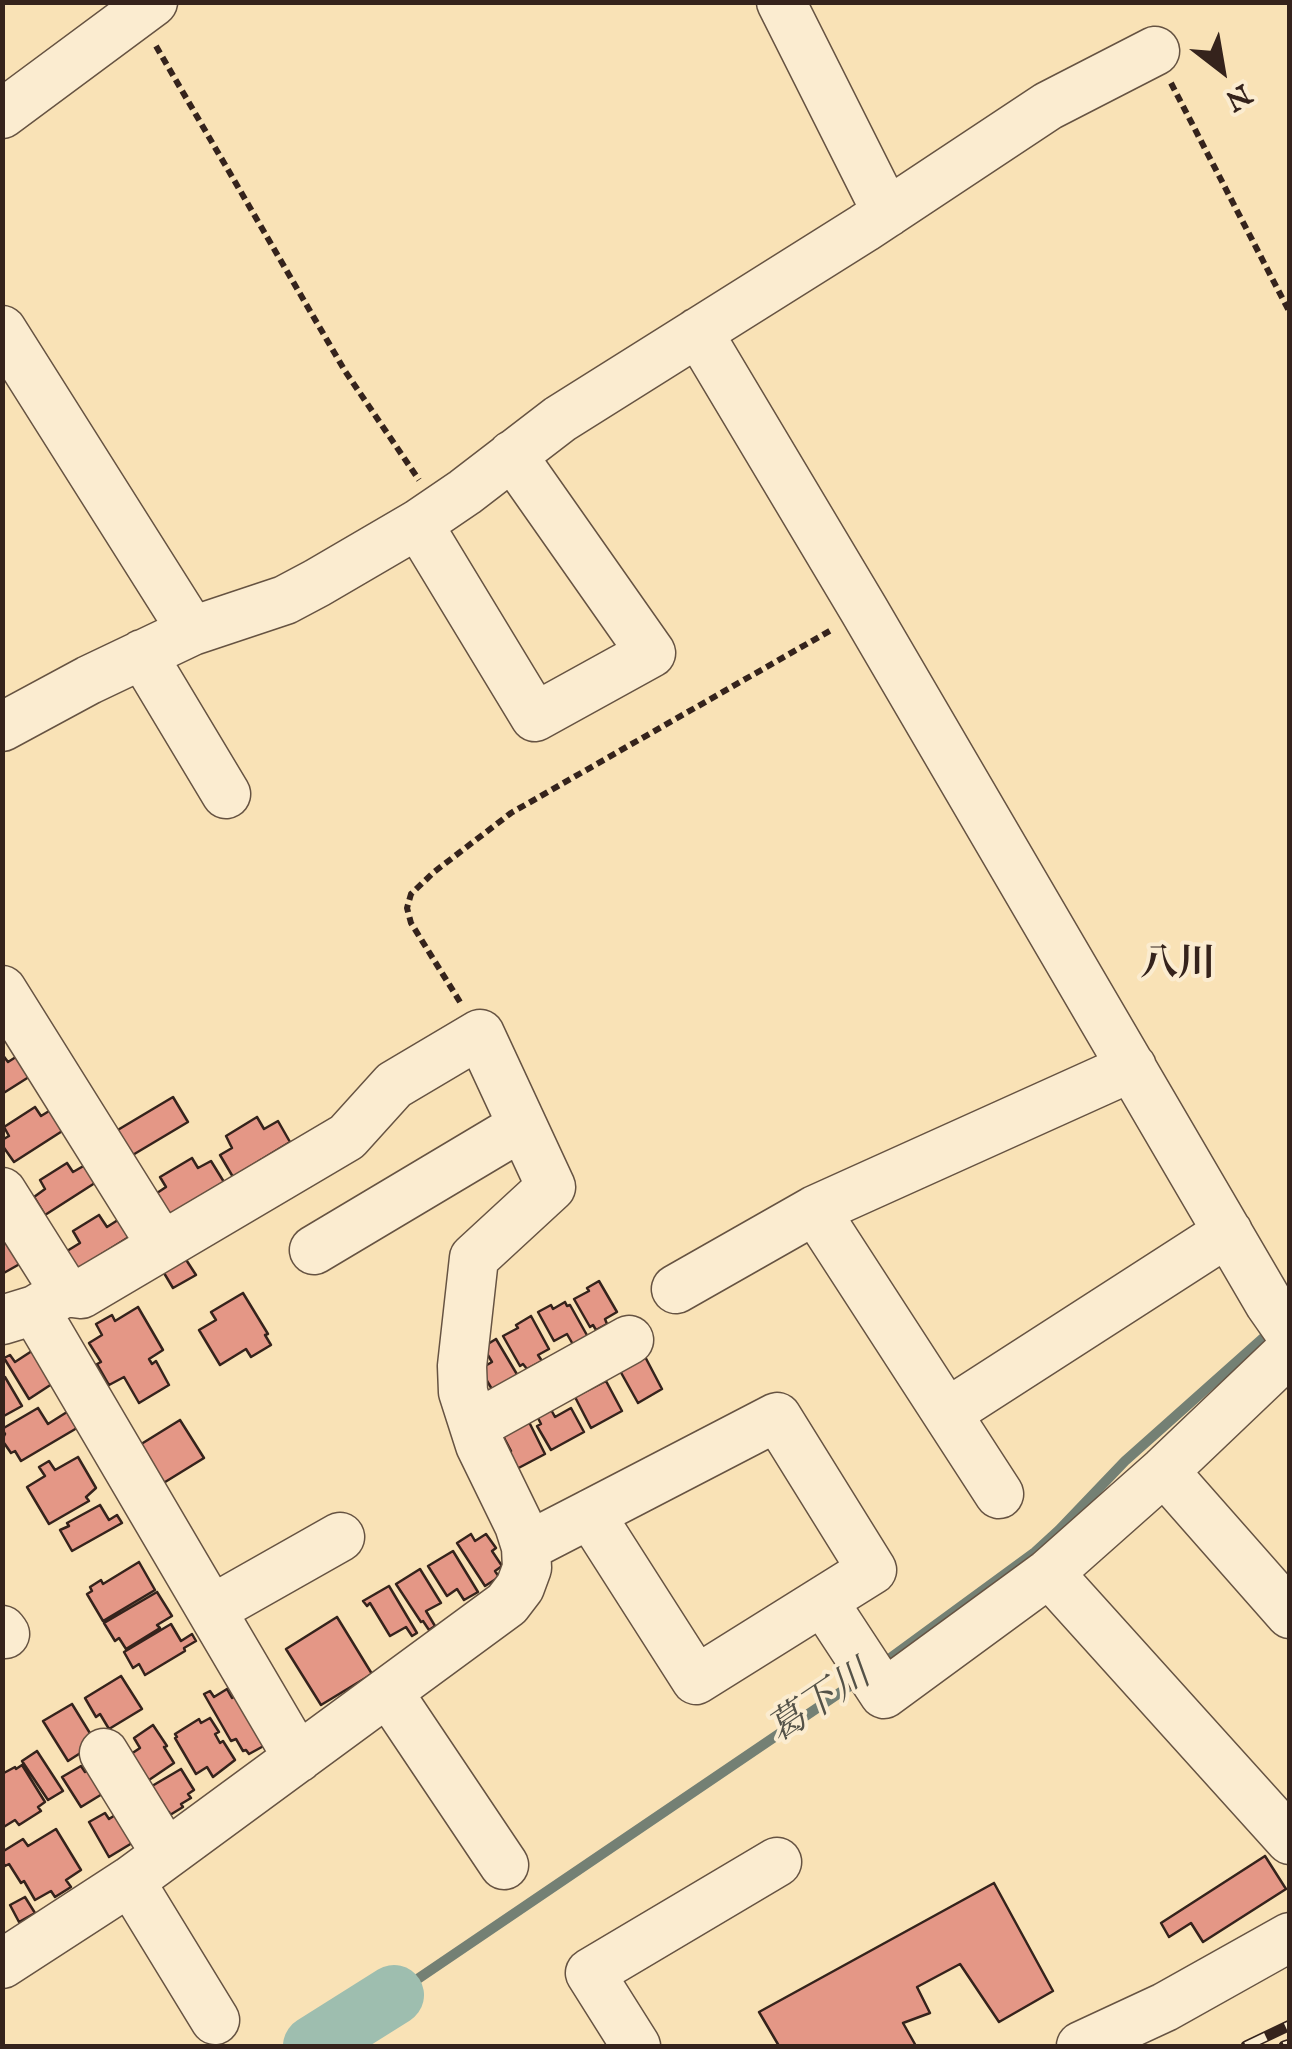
<!DOCTYPE html>
<meta charset="utf-8">
<style>
body{margin:0}
#map{position:relative;width:1292px;height:2049px;overflow:hidden;background:#f9e2b6;font-family:"IM FELL English",serif}
canvas{display:block}
.frame{position:absolute;inset:0;border:5px solid #35231c;pointer-events:none}
.north{position:absolute;left:1172px;top:20px;width:100px;height:100px;-webkit-text-stroke:8px #fbecd0;paint-order:stroke;rotate:149deg;font-size:28px;font-weight:700;line-height:40px;text-align:center;color:#35231c}
.north::after{content:'';display:block;margin:auto;width:35px;height:45px;background:#35231c;clip-path:polygon(50% 0,100% 100%,50% 72%,0 100%)}
</style>
<div id="map">
<canvas width="1292" height="2049"></canvas>
<div class="frame"></div>
<div class="north">N</div>
</div>
<script>
const c = document.querySelector('canvas').getContext('2d');
c.lineJoin = 'round';
function toPath(rows) {
  const path = new Path2D();
  for (const r of rows) {
    path.moveTo(r[0], r[1]);
    for (let i = 2; i < r.length; i += 2) path.lineTo(r[i], r[i + 1]);
  }
  return path;
}
function trace(path, color, width, dash) {
  c.strokeStyle = color;
  c.lineWidth = width;
  c.lineCap = dash ? 'butt' : 'round';
  c.setLineDash(dash || []);
  c.stroke(path);
}
function fillPath(path, color) {
  c.fillStyle = color;
  c.fill(path, 'evenodd');
}
function write(font, color, halo, rows, align = 'center') {
  c.font = font + ' "IM FELL English","Noto Serif JP",serif';
  c.lineWidth = 8;
  c.setLineDash([]);
  c.textBaseline = 'middle';
  c.strokeStyle = halo;
  c.fillStyle = color;
  for (const [text, x, y, turn = 0] of rows) {
    c.save();
    c.translate(x, y);
    c.rotate((+turn || 0) * Math.PI / 180);
    c.textAlign = isNaN(turn) ? turn : align;
    if (halo) c.strokeText(text, 0, 0);
    c.fillText(text, 0, 0);
    c.restore();
  }
}
trace(toPath([
 [882,1664,1035,1552,1059,1530,1125,1461,1271,1331],
 [394,1995,860,1679]
]), '#748074', 10);
trace(toPath([
 [313,2046,394,1995]
]), '#9ebeaf', 60);
const building = toPath([
 [2,1054,8,1062,19,1055,32,1075,2,1094,2,1054],
 [173,1097,188,1122,131,1156,116,1131,173,1097],
 [35,1107,41,1116,54,1108,67,1128,14,1162,2,1145,2,1140,9,1136,4,1127,35,1107],
 [257,1117,264,1129,278,1121,290,1142,233,1177,220,1155,232,1148,226,1136,257,1117],
 [192,1158,198,1168,211,1161,224,1182,167,1216,154,1195,166,1187,160,1177,192,1158],
 [67,1163,73,1172,87,1164,98,1181,45,1215,34,1197,45,1189,40,1180,67,1163],
 [99,1215,107,1227,121,1218,132,1235,78,1269,67,1251,80,1243,73,1231,99,1215],
 [2,1224,25,1261,2,1274,2,1224],
 [183,1255,196,1275,173,1288,161,1268,183,1255],
 [599,1281,617,1312,605,1319,607,1324,596,1330,593,1325,590,1327,574,1299,589,1291,587,1288,599,1281],
 [243,1293,268,1334,265,1335,271,1345,251,1357,246,1349,220,1365,199,1330,216,1320,211,1312,243,1293],
 [565,1302,567,1306,570,1305,588,1337,575,1348,567,1334,554,1341,538,1312,551,1305,553,1309,565,1302],
 [138,1307,163,1350,149,1359,152,1364,156,1361,169,1385,139,1403,124,1377,109,1385,97,1364,101,1362,89,1343,102,1335,96,1324,112,1315,115,1321,138,1307],
 [531,1316,549,1349,538,1355,542,1361,527,1369,523,1364,520,1366,503,1336,518,1328,516,1325,531,1316],
 [496,1339,518,1376,493,1391,480,1369,492,1362,483,1347,496,1339],
 [38,1347,58,1380,29,1399,4,1358,10,1355,15,1362,38,1347],
 [641,1349,662,1389,638,1403,619,1369,641,1349],
 [5,1377,22,1406,2,1417,2,1378,5,1377],
 [606,1381,622,1411,591,1428,575,1397,606,1381],
 [548,1404,555,1417,571,1408,584,1432,551,1450,537,1426,541,1424,535,1412,548,1404],
 [38,1408,48,1424,67,1412,77,1428,21,1461,15,1451,11,1453,2,1440,5,1434,2,1429,38,1408],
 [180,1420,204,1458,157,1487,138,1446,180,1420],
 [528,1420,545,1454,511,1472,503,1455,511,1451,502,1434,528,1420],
 [78,1457,96,1488,86,1497,89,1501,49,1524,27,1487,45,1476,39,1467,49,1461,55,1470,78,1457],
 [100,1505,109,1520,117,1515,122,1523,72,1551,60,1530,69,1526,67,1523,100,1505],
 [471,1534,475,1541,486,1534,496,1548,492,1551,502,1566,495,1571,499,1577,485,1586,457,1543,471,1534],
 [453,1551,478,1592,464,1600,457,1589,447,1596,428,1566,453,1551],
 [139,1562,155,1590,103,1621,87,1594,92,1591,90,1587,101,1580,103,1584,139,1562],
 [420,1569,441,1603,426,1611,435,1626,429,1630,423,1621,421,1622,396,1584,420,1569],
 [389,1586,417,1633,412,1636,406,1627,390,1636,370,1603,367,1606,363,1601,389,1586],
 [157,1592,172,1616,157,1625,160,1628,126,1649,119,1638,115,1641,104,1623,157,1592],
 [337,1617,372,1674,321,1705,286,1649,337,1617],
 [171,1624,181,1641,192,1634,196,1641,184,1648,185,1651,145,1675,139,1664,133,1668,124,1652,171,1624],
 [121,1676,142,1709,109,1729,100,1714,96,1717,85,1698,121,1676],
 [227,1689,232,1698,243,1692,271,1742,249,1754,246,1750,243,1751,236,1739,231,1741,204,1694,210,1691,214,1697,227,1689],
 [72,1704,96,1743,68,1761,43,1721,72,1704],
 [210,1718,219,1732,215,1734,220,1743,223,1741,235,1760,213,1777,207,1767,196,1774,175,1738,177,1737,175,1734,199,1719,201,1723,210,1718],
 [153,1725,167,1746,164,1747,174,1763,146,1782,128,1756,140,1748,134,1738,153,1725],
 [37,1751,63,1791,48,1800,22,1761,37,1751],
 [22,1765,45,1802,38,1807,41,1811,19,1825,15,1820,2,1828,2,1774,15,1767,16,1769,22,1765],
 [97,1765,112,1788,81,1807,62,1777,81,1766,85,1772,97,1765],
 [181,1769,194,1790,188,1794,191,1798,181,1804,183,1807,170,1815,169,1812,166,1814,152,1786,181,1769],
 [123,1810,142,1837,109,1857,89,1822,105,1813,109,1819,123,1810],
 [56,1829,81,1870,66,1880,71,1887,55,1897,51,1891,35,1900,24,1881,21,1883,9,1864,5,1866,2,1861,2,1852,23,1839,28,1846,56,1829],
 [1265,1856,1286,1889,1203,1942,1191,1923,1169,1937,1161,1923,1265,1856],
 [994,1883,1053,1991,999,2022,960,1964,917,1987,930,2013,903,2023,916,2046,779,2046,759,2012,994,1883],
 [25,1897,35,1913,19,1922,10,1905,25,1897]
]);
fillPath(building, '#e49786');
trace(building, '#35231c', 2.5);
const minor = toPath([
 [781,2,887,213],
 [2,114,153,2],
 [2,330,192,631],
 [698,332,864,610,1269,1303,1290,1333],
 [418,524,535,717,651,653,512,455],
 [142,654,226,794],
 [2,727,89,680,192,631,285,600,317,583,418,524,465,492,560,419,864,228,1048,106,1155,51],
 [2,990,162,1246],
 [2,1192,65,1292],
 [815,1210,999,1494],
 [314,1250,522,1126],
 [676,1289,815,1210,1132,1067],
 [35,1310,298,1758],
 [2,1320,35,1310,65,1292,81,1294,347,1137,394,1085,480,1034,551,1187,474,1258,462,1366,463,1392,480,1445,519,1525,526,1547,527,1568,520,1587,507,1604,130,1881,2,1964],
 [947,1413,1228,1232],
 [474,1426,629,1340],
 [1164,1471,1290,1614],
 [526,1547,590,1514,777,1417,872,1570,696,1680,590,1514],
 [1049,1573,1290,1840],
 [823,1601,884,1694,1049,1573,1164,1471,1290,1351],
 [211,1610,340,1537],
 [2,1630,5,1634],
 [388,1692,504,1865],
 [104,1753,166,1854],
 [130,1881,215,2020],
 [636,2046,590,1973,777,1862],
 [1081,2046,1165,2007,1290,1937]
]);
trace(minor, '#665342', 51);
trace(toPath([
 [156,46,345,371,419,480],
 [1171,83,1290,313],
 [460,1002,411,923,407,908,411,894,434,872,511,813,833,629]
]), '#35231c', 6, [8, 5]);
trace(minor, '#fbecd0', 48);
const rail = toPath([
 [1246,2046,1290,2025],
 [1284,2046,1290,2044]
]);
trace(rail, '#35231c', 11);
trace(rail, '#fbecd0', 8, [22]);
write('bold 38px', '#35231c', '#fbecd0', [
 ["八川",1178,967]
]);
write('italic 38px', '#545248', '#fbecd0', [
 ["葛下川",821,1705,-34]
]);
</script>
